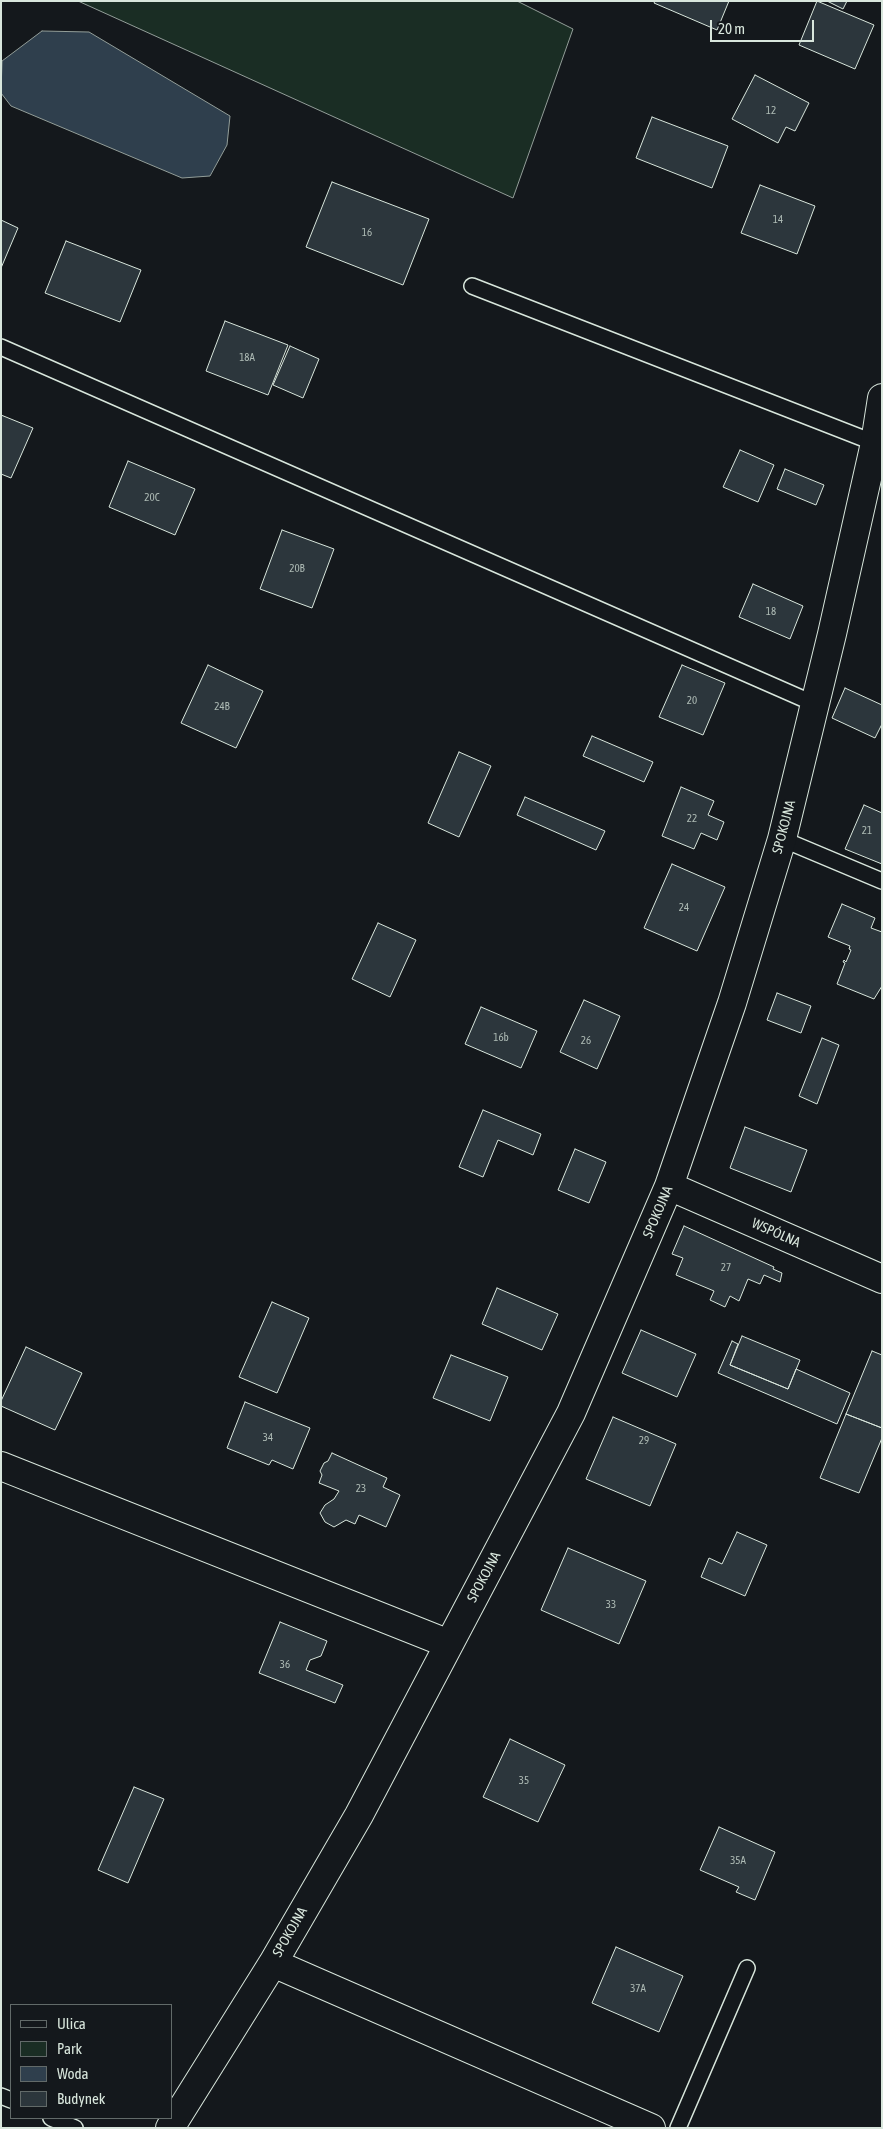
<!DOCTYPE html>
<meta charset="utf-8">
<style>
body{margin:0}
#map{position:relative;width:883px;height:2129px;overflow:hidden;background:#14181c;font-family:"Asap Condensed",sans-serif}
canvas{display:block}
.frame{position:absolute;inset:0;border:2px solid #d8e6dc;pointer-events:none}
.legend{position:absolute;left:10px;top:2004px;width:162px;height:115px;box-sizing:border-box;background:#14181c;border:1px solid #626a69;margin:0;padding:6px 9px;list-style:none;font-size:15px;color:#d8e6dc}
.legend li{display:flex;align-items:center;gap:10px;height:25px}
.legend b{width:25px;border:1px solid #626a69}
.scale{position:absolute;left:710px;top:20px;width:104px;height:22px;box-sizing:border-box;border:2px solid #d8e6dc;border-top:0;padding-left:6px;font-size:15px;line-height:18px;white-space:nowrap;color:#d8e6dc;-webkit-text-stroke:4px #14181c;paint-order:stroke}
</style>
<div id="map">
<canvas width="883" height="2129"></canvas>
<div class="frame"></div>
<ul class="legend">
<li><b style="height:6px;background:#14181c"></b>Ulica</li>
<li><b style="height:14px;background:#1a2d24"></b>Park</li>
<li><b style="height:14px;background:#2f3f4d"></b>Woda</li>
<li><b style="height:14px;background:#2c363c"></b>Budynek</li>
</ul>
<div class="scale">20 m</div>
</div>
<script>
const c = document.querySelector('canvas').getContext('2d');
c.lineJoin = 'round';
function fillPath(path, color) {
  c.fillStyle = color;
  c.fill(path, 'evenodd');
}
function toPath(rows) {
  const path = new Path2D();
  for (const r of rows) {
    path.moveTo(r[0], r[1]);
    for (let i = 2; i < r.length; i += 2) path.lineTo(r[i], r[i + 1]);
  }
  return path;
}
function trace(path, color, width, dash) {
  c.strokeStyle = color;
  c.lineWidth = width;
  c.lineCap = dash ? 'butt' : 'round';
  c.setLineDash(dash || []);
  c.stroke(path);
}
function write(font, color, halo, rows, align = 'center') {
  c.font = font + ' "Asap Condensed",sans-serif';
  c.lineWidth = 4;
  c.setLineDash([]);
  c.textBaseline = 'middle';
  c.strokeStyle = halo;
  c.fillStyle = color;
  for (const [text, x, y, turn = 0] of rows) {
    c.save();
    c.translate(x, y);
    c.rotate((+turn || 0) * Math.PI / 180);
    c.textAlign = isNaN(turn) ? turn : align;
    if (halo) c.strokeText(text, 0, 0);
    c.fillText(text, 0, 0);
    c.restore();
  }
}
const green = toPath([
 [78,1,517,1,573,29,513,198,78,1]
]);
fillPath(green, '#1a2d24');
trace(green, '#939e99', 1);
const water = toPath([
 [42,31,89,32,230,116,227,145,210,176,182,178,11,106,1,93,2,61,42,31]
]);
fillPath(water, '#2f3f4d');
trace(water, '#939e99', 1);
const building = toPath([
 [655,1,729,1,717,30,654,3,655,1],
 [817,1,874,25,855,69,799,45,817,1],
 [827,1,847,1,843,9,827,1],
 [755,75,809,103,795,131,786,127,778,143,732,119,755,75],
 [652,117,728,146,712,188,636,158,652,117],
 [332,182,429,219,403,285,306,247,332,182],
 [760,185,815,206,797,254,741,233,760,185],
 [1,220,18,228,1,268,1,220],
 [66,241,141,270,120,322,45,293,66,241],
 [225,321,288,345,268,395,206,371,225,321],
 [290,346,319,359,303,398,273,385,290,346],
 [1,415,33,428,11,478,1,474,1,415],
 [740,450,774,465,758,502,723,487,740,450],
 [128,461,195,489,175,535,109,507,128,461],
 [785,469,824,485,816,505,777,489,785,469],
 [282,530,334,549,312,608,260,589,282,530],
 [753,584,803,606,790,639,739,617,753,584],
 [208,665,263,691,236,748,181,723,208,665],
 [682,665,725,683,703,735,659,717,682,665],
 [845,688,882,705,882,724,875,738,832,718,845,688],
 [592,736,653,762,644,782,583,756,592,736],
 [459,752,491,766,459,837,428,823,459,752],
 [681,787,714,801,708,815,724,822,717,840,701,833,694,849,662,836,681,787],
 [525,797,605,831,596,850,517,815,525,797],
 [864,805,882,813,882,864,845,849,864,805],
 [672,864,725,887,697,951,644,928,672,864],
 [842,904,875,918,871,928,882,932,882,986,874,999,837,984,845,963,843,962,844,960,846,962,851,950,849,949,850,946,828,937,842,904],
 [378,923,416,940,390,997,352,979,378,923],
 [777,993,811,1006,801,1033,767,1020,777,993],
 [584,1000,620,1016,597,1069,560,1052,584,1000],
 [481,1007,537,1031,521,1068,465,1044,481,1007],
 [822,1038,839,1045,817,1104,799,1096,822,1038],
 [483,1110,541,1134,533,1155,498,1140,483,1177,459,1167,483,1110],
 [745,1127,807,1150,791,1192,730,1168,745,1127],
 [575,1149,606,1162,589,1203,558,1190,575,1149],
 [684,1226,774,1267,773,1269,782,1273,780,1282,764,1275,760,1284,748,1279,739,1301,730,1296,725,1307,710,1300,714,1291,676,1275,683,1258,672,1254,684,1226],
 [497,1288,558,1314,542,1350,482,1324,497,1288],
 [272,1302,309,1318,277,1393,239,1377,272,1302],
 [641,1330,696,1354,677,1397,622,1373,641,1330],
 [742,1336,800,1360,788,1389,730,1365,742,1336],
 [732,1341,738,1344,730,1365,788,1389,796,1369,850,1393,837,1424,718,1373,732,1341],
 [26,1347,82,1373,55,1430,1,1406,1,1401,26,1347],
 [872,1351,882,1355,882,1428,846,1414,872,1351],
 [451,1355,508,1377,490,1421,433,1398,451,1355],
 [245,1402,310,1428,293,1469,272,1460,269,1465,227,1448,245,1402],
 [846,1414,882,1428,882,1438,859,1493,820,1478,846,1414],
 [613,1417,676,1444,650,1506,586,1479,613,1417],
 [332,1453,387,1478,383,1487,400,1495,386,1527,359,1515,355,1524,346,1520,334,1527,325,1522,320,1513,325,1505,334,1499,339,1491,319,1483,322,1475,320,1471,324,1463,328,1461,332,1453],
 [737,1532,767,1545,745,1596,701,1577,709,1558,722,1564,737,1532],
 [568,1548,646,1581,619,1644,541,1610,568,1548],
 [280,1622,327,1641,321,1656,310,1660,306,1670,343,1685,335,1703,259,1673,280,1622],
 [510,1739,565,1765,538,1822,483,1797,510,1739],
 [134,1787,164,1799,128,1883,98,1870,134,1787],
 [719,1827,775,1852,755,1900,736,1892,739,1887,700,1870,719,1827],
 [616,1947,683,1976,659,2032,592,2003,616,1947]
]);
fillPath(building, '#2c363c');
trace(building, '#d8e6dc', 1);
const service = toPath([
 [472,286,875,443],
 [1,347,815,704],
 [782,839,882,881],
 [1,2096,11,2100],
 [51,2118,75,2128],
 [678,2128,747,1968]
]);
const minor = toPath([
 [669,1186,882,1279],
 [1,1466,449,1644],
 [170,2128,273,1963],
 [651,2128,273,1963,359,1815,571,1413,669,1186,732,1003,782,839,832,634,875,443,882,398]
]);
trace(service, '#d8e6dc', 18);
trace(minor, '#d8e6dc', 30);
trace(service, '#14181c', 15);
trace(minor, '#14181c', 28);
write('11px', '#adbab4', null, [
 ["12",771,111],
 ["14",778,220],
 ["16",367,233],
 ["18A",247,358],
 ["20C",152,498],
 ["20B",297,569],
 ["18",771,612],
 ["20",692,701],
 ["24B",222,707],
 ["22",692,819],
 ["21",867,831],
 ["24",684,908],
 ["16b",501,1038],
 ["26",586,1041],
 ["27",726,1268],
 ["34",268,1438],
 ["29",644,1441],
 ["23",361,1489],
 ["33",611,1605],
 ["36",285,1665],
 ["35",524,1781],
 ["35A",738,1861],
 ["37A",638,1989]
]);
write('14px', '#d8e6dc', '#14181c', [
 ["SPOKOJNA",784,827,-75],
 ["SPOKOJNA",658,1212,-67],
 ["WSPÓLNA",776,1233,24],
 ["SPOKOJNA",484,1577,-62],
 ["SPOKOJNA",290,1932,-60]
]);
</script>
